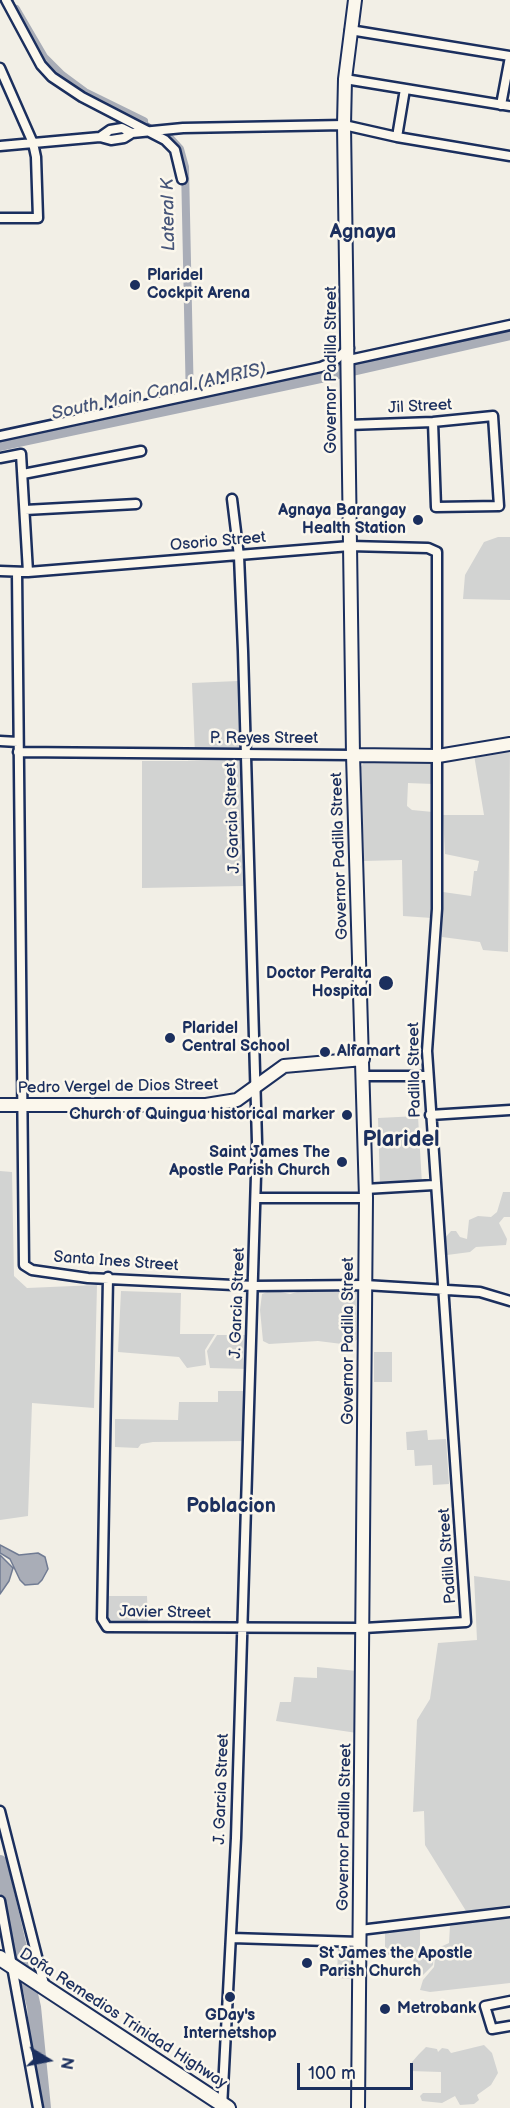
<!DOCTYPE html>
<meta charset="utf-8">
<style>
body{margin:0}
#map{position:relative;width:510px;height:2108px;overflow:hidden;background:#f2efe6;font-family:"Balsamiq Sans",sans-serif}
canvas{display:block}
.north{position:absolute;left:18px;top:2030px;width:60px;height:60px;-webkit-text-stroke:4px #fbf7ec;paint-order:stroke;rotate:100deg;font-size:16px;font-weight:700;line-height:24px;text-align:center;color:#1b2f5e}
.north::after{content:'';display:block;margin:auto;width:21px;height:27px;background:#1b2f5e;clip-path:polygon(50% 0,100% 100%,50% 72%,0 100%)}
.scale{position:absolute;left:297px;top:2063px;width:116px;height:27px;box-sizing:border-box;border:3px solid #1b2f5e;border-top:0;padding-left:8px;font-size:18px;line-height:21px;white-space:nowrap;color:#1b2f5e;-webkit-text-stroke:4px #fbf7ec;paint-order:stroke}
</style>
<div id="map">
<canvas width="510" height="2108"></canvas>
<div class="north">N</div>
<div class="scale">100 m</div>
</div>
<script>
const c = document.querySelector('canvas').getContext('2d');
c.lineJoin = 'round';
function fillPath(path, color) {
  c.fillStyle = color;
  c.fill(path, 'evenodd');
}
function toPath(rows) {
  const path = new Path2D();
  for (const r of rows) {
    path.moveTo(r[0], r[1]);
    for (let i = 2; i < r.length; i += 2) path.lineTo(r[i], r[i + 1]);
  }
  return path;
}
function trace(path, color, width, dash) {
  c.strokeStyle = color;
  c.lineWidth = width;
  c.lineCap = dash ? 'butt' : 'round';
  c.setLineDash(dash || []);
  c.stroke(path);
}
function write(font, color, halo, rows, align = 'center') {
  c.font = font + ' "Balsamiq Sans",sans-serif';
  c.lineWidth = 5;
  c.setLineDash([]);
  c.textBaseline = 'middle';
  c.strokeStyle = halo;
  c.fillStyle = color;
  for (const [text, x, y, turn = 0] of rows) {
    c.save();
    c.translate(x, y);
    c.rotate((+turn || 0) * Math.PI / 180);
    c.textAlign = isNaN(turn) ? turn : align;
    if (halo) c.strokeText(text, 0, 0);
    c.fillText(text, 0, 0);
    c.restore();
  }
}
fillPath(toPath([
 [498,537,510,537,510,600,463,599,465,575,484,542],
 [238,681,241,752,195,754,192,683],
 [510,749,508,952,483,950,480,942,442,937,443,892,471,896,474,871,477,871,479,861,445,854,443,815,484,815,474,755],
 [142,761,242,761,243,886,142,888],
 [364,762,433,762,433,784,408,783,407,806,412,810,433,812,432,918,403,916,402,860,364,861,361,767],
 [418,1116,422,1184,380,1186,378,1118],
 [0,1171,12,1172,14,1276,27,1288,97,1285,94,1408,32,1403,28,1516,0,1520],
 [503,1192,510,1192,510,1217,504,1217,499,1223,507,1239,506,1245,476,1247,470,1252,447,1255,444,1250,444,1239,451,1231,456,1231,460,1237,467,1239,469,1220,478,1216,491,1217,497,1212],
 [346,1287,357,1287,361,1296,359,1338,350,1345,318,1341,269,1344,263,1341,260,1310,262,1294,272,1290,290,1294,304,1290,329,1289,336,1292],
 [121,1291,181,1293,180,1334,215,1334,205,1350,206,1365,187,1368,179,1357,118,1352],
 [217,1335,249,1335,248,1369,210,1368,207,1351],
 [374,1352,392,1352,392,1382,374,1382],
 [218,1391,247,1391,245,1441,153,1442,141,1444,138,1448,115,1447,115,1419,178,1420,179,1402,218,1402],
 [427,1430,428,1440,446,1439,449,1484,433,1485,432,1465,415,1466,414,1450,407,1450,406,1432],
 [474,1576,510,1581,510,1905,466,1911,425,1845,424,1811,413,1812,417,1720,430,1699,438,1643,477,1640],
 [109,1596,147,1596,148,1625,110,1624,108,1622],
 [317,1667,357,1671,357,1733,276,1721,280,1702,291,1702,294,1677,317,1678],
 [510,1917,510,1983,430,1992,420,1990,423,1980,434,1967,436,1949,449,1943,450,1926],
 [420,1927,420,1948,434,1948,433,1965,419,1979,419,1971,414,1972,413,1955,385,1955,385,1931],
 [338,1947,356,1948,354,1979,337,1978],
 [484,2045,492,2053,498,2073,491,2085,477,2095,479,2100,474,2104,460,2105,455,2096,442,2103,422,2101,420,2096,423,2093,441,2093,441,2072,410,2071,412,2062,419,2054,426,2047,437,2049,438,2052,442,2048,448,2049,451,2053]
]), '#d2d3d2');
const water = toPath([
 [0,1545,19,1555,38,1553,45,1557,48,1569,42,1580,38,1584,25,1585,20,1580,10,1559,0,1553,0,1545],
 [0,1555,13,1568,9,1581,0,1594,0,1555]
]);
fillPath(water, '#a9adb7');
trace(water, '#707b93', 1.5);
trace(toPath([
 [12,0,16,9],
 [144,121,155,128],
 [163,133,170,138]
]), '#707b93', 2);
trace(toPath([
 [16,9,44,57,62,75,85,92,144,121],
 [170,138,180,149,185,167,190,404]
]), '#a9adb7', 8);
trace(toPath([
 [0,444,326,375,510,333],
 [0,1862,34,2007,44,2108]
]), '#a9adb7', 14);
const street = toPath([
 [6,0,41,65,52,77,82,97,165,140,175,150,182,179],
 [350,30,510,56],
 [0,68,33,143,36,157,38,218,0,218],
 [345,79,510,106],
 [405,89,397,137,510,156],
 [501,105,510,57],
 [100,137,110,130,122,128,132,133],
 [0,146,100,137,111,140,124,138,132,133,183,128,344,125,397,137],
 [349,360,510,325],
 [348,425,433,422,493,416,499,506,436,507,433,422],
 [0,436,321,367,333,362,349,348],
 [0,458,21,454,28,572],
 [23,474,141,451],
 [25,510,136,504],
 [0,571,28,572,350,546,428,548,437,552,437,909,427,1051,466,1622,364,1628,107,1627,102,1619,108,1277],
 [17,572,24,1265,32,1270,88,1278,254,1286,365,1285,480,1292,510,1301],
 [0,741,18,742],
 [18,752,353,755],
 [363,1076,428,1076],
 [430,1115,510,1110],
 [365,1189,434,1185],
 [256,1198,366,1198],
 [0,1811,45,1988],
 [0,1901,38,2108],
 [360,1930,510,1912],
 [232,1938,360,1942],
 [510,2001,485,2006,492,2029,510,2026],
 [222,2108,236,1838,257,1142,243,651,239,556,232,499]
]);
const secondary = toPath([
 [355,0,345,79,344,125,353,755,366,1198,358,2108],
 [353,755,438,756,510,744],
 [0,1105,206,1105,237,1100,284,1066,363,1059]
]);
const primary = toPath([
 [0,1958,228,2108]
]);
trace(street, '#1b2f5e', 13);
trace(secondary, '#1b2f5e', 16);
trace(primary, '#1b2f5e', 18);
trace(street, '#fbf7ec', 8);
trace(secondary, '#fbf7ec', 12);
trace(primary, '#fbf7ec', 14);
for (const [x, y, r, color] of [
 [135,285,6,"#1b2f5e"],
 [418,520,6,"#1b2f5e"],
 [386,983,8,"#1b2f5e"],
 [170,1038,6,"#1b2f5e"],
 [325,1052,6,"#1b2f5e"],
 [347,1115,6,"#1b2f5e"],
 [342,1162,6,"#1b2f5e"],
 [307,1963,6,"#1b2f5e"],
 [230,1997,6,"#1b2f5e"],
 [385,2009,6,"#1b2f5e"]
]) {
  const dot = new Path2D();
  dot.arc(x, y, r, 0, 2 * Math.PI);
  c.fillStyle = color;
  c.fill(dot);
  trace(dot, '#fbf7ec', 2);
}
write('bold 16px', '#1b2f5e', '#fbf7ec', [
 ["Plaridel",147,276],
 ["Cockpit Arena",147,294],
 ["Agnaya Barangay",406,511,"right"],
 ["Health Station",406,529,"right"],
 ["Doctor Peralta",372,974,"right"],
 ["Hospital",372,992,"right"],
 ["Plaridel",182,1029],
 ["Central School",182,1047],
 ["Alfamart",337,1052],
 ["Church of Quingua historical marker",335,1115,"right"],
 ["Saint James The",330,1153,"right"],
 ["Apostle Parish Church",330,1171,"right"],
 ["St James the Apostle",319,1954],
 ["Parish Church",319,1972],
 ["Metrobank",397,2009],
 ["GDay's",230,2016,"center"],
 ["Internetshop",230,2034,"center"]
], 'left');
write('16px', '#1b2f5e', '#fbf7ec', [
 ["Governor Padilla Street",332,370,-90],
 ["Jil Street",420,407,-3],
 ["Osorio Street",218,542,-5],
 ["P. Reyes Street",264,739],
 ["J. Garcia Street",233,818,-92],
 ["Governor Padilla Street",340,856,-92],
 ["Padilla Street",415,1070,-91],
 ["Pedro Vergel de Dios Street",118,1087,-1],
 ["Santa Ines Street",116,1262,4],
 ["J. Garcia Street",238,1303,-88],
 ["Governor Padilla Street",349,1341,-90],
 ["Padilla Street",448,1556,-94],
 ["Javier Street",165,1613,1],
 ["J. Garcia Street",222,1789,-88],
 ["Governor Padilla Street",345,1827,-89],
 ["Doña Remedios Trinidad Highway",123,2019,33]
]);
write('italic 18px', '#465579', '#fbf7ec', [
 ["Lateral K",169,215,-91],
 ["South Main Canal (AMRIS)",159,392,-12]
]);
write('bold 20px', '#1b2f5e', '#fbf7ec', [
 ["Agnaya",363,233],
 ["Poblacion",231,1507]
]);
write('bold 22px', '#1b2f5e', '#fbf7ec', [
 ["Plaridel",401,1140]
]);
</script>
